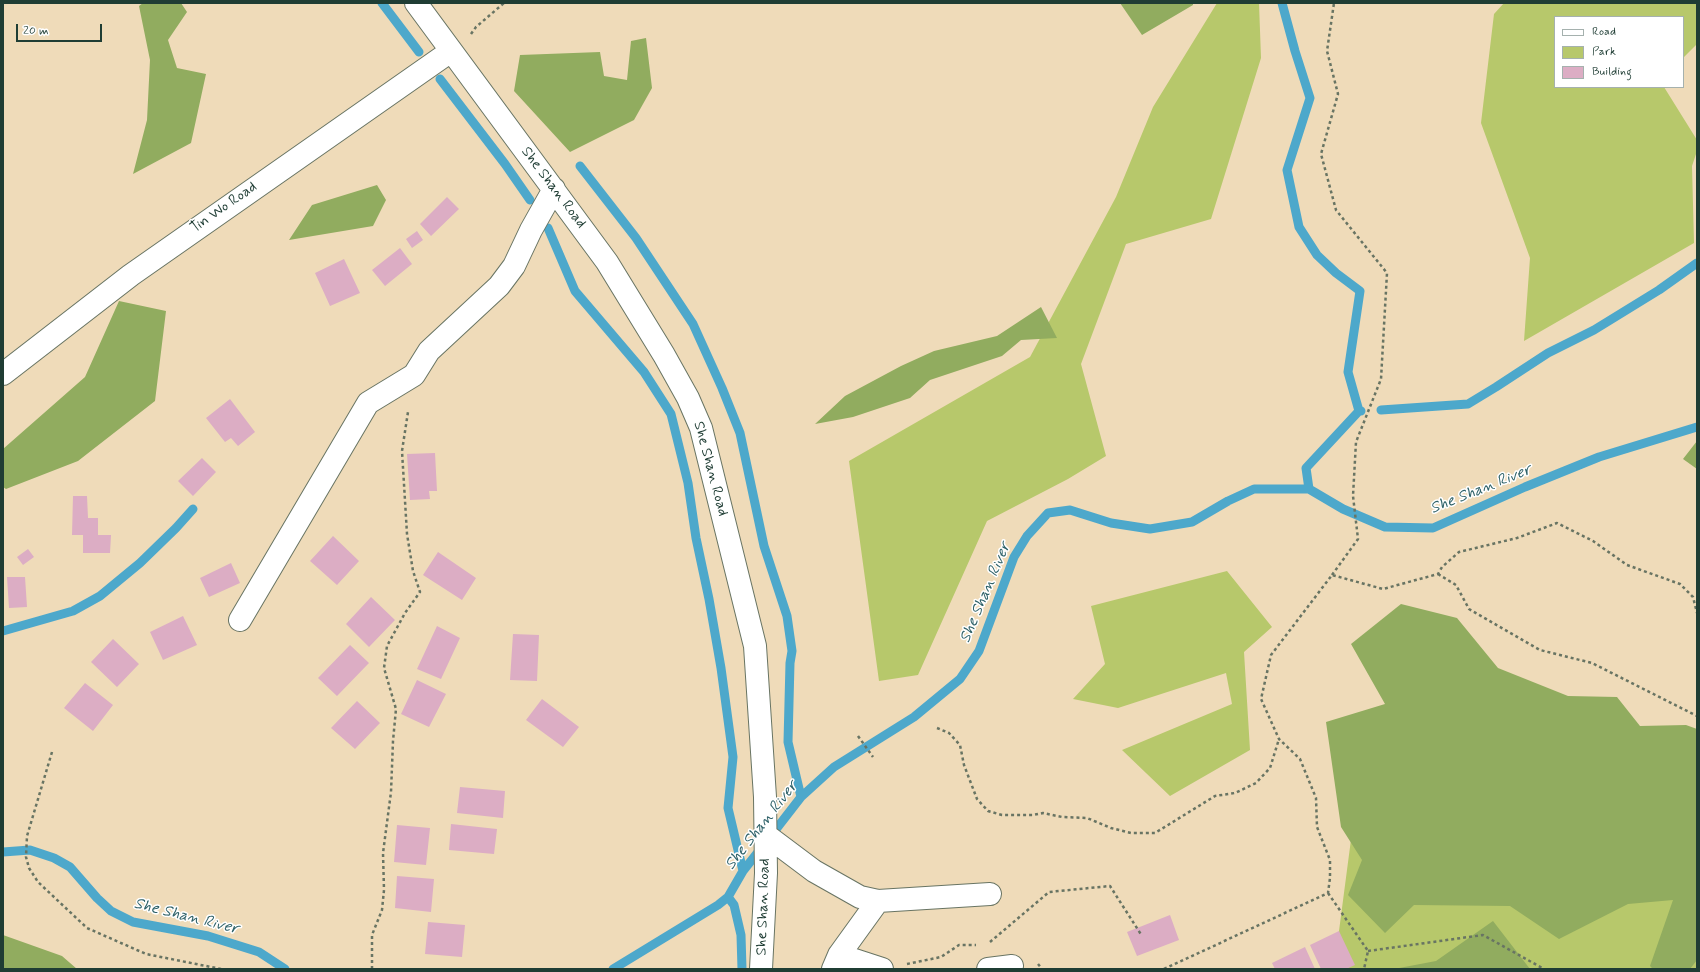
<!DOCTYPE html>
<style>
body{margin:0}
#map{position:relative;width:1700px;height:972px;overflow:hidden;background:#efdbb9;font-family:Mynerve,sans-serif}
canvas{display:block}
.frame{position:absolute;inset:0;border:4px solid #1f3d34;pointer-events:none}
.legend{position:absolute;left:1554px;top:16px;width:130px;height:72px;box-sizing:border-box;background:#fff;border:1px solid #a5b1ae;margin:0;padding:5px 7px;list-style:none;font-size:12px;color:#1f3d34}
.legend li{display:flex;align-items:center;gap:8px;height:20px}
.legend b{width:20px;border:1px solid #a5b1ae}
.scale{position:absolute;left:16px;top:24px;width:86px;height:18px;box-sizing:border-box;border:2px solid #1f3d34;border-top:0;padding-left:5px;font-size:12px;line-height:14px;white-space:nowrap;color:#1f3d34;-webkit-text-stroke:3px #fff;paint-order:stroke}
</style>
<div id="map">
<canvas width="1700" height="972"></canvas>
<div class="frame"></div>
<ul class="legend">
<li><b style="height:5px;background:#fff"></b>Road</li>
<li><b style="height:11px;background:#b7c86b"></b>Park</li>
<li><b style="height:11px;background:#dcadc4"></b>Building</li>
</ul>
<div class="scale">20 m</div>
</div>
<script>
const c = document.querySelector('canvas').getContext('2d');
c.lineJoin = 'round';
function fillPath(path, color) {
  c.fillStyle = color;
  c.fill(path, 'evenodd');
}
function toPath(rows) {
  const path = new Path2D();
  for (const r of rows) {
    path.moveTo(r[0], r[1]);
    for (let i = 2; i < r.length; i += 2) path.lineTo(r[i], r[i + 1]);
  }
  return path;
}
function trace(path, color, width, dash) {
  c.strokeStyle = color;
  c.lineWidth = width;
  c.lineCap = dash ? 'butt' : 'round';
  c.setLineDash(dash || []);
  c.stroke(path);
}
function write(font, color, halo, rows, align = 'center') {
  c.font = font + ' Mynerve,sans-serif';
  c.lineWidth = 3;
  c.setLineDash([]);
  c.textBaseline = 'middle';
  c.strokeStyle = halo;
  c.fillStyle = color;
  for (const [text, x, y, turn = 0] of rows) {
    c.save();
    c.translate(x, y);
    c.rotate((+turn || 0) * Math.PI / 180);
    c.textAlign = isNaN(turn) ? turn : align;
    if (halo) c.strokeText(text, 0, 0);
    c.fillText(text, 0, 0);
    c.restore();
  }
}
fillPath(toPath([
 [1217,3,1259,3,1261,58,1211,219,1126,244,1081,364,1106,456,1068,479,987,521,918,675,879,681,849,461,1030,357,1116,197,1153,107],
 [1504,3,1697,3,1697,44,1683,58,1683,17,1555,17,1555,87,1664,87,1697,140,1697,151,1692,166,1694,243,1524,341,1530,258,1481,123,1494,14],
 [1227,571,1272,627,1244,652,1250,750,1170,796,1122,750,1232,704,1226,673,1118,708,1073,699,1105,664,1091,606],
 [1355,809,1697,819,1697,969,1334,969]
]), '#b7c86b');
fillPath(toPath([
 [143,3,181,3,187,12,168,40,177,68,206,74,191,143,133,174,147,120,150,60,139,6],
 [1120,3,1193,3,1193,5,1142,35],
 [646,38,652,88,634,120,570,152,514,91,520,55,600,52,604,76,627,80,631,41],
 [377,185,386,200,373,226,289,240,312,205],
 [119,301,166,311,155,401,78,461,6,489,3,487,3,449,85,377],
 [1041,307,1057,338,1021,340,1002,356,930,380,910,398,853,417,815,424,845,396,901,366,934,351,997,336],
 [1697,441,1697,469,1683,459],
 [1401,604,1457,618,1498,668,1568,696,1617,697,1640,726,1686,725,1697,729,1697,960,1690,969,1653,969,1650,966,1673,900,1628,904,1559,939,1510,906,1414,905,1385,933,1348,895,1362,860,1341,827,1326,722,1385,704,1351,644],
 [1493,921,1530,969,1394,969,1436,961],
 [3,935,62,956,77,969,3,969]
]), '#91ac5f');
trace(toPath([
 [382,3,419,52],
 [1282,3,1295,51,1310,98,1287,170,1299,227,1317,255,1336,273,1360,291,1348,372,1359,411],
 [440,79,505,164,530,200],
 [580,166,636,238,693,324,722,388,740,433,764,546,787,616,792,651,790,663,788,742,801,797],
 [548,228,575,291,644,372,671,414,688,483,696,538,709,599,721,668,733,757,728,808,743,871],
 [1381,410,1468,404,1496,387,1548,353,1594,330,1659,290,1697,263],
 [1309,489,1306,468,1359,411,1361,411],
 [3,631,73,611,100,596,140,563,176,528,193,509],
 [770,837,801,797,834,767,914,717,960,679,979,651,1014,557,1027,536,1048,513,1070,510,1111,523,1150,529,1192,522,1228,501,1254,489,1309,489,1343,509,1385,527,1433,528,1525,487,1599,457,1697,427],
 [3,852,30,850,54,858,70,867,97,898,111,911,133,922,208,936,259,952,285,969],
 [728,897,734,905,741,935,742,969],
 [613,969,718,905,728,897,743,871,762,847]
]), '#4da8cb', 9);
fillPath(toPath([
 [447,197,459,209,431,236,420,224],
 [417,231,423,240,412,248,406,239],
 [400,248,412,264,385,286,372,270],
 [344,259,360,293,330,306,315,273],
 [230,399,255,432,238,446,231,438,225,442,206,418],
 [435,453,437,491,429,491,430,499,410,500,407,454],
 [202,458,216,472,193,496,178,481],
 [73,496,87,496,88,518,98,518,98,535,111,535,110,553,83,553,83,535,72,535],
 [333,536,359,561,337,585,310,561],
 [28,549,34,557,23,565,17,557],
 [438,552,476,578,462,600,423,575],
 [231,563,240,583,209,597,200,578],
 [7,577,25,577,27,607,9,608],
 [371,597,395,620,369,647,346,624],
 [183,616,197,645,163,660,150,632],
 [437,626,460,638,441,679,417,669],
 [513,634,539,635,537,681,510,680],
 [113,639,139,664,117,687,91,662],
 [350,645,369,663,337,696,318,678],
 [417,680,446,694,429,727,401,714],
 [85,683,113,705,93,731,64,708],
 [542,699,579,727,563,747,526,720],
 [357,701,380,723,355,749,331,728],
 [460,787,505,791,503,818,457,813],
 [451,824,497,829,494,854,449,850],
 [397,825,430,828,426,865,394,862],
 [397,876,434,879,431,912,395,908],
 [1170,915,1179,940,1137,956,1127,932],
 [428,922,465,925,462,957,425,954],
 [1339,931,1355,965,1346,969,1321,969,1310,945],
 [1305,947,1315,969,1275,969,1272,963]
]), '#dcadc4');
const minor = toPath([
 [416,3,607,262,664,355,688,398,701,428,755,646,765,797,766,873,761,969],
 [3,374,131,275,451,51],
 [240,620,368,403,414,375,429,351,499,286,514,266,531,230,554,189],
 [766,835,814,871,860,897,878,901,990,894],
 [839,955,882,969],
 [833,969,839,955,878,901],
 [988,969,1012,966]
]);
trace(minor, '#687463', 24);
trace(toPath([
 [471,34,476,27,504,3],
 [1438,574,1456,585,1469,609,1540,650,1592,663,1697,716],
 [1332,575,1358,539,1353,496,1356,442,1381,379,1387,273,1336,210,1321,154,1338,94,1327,51,1334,3],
 [937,728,949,733,960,745,964,765,977,799,988,811,1002,815,1033,815,1043,813,1062,817,1087,818,1111,828,1131,833,1155,833,1215,796,1235,793,1256,783,1270,768,1279,739],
 [858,736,873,757],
 [52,752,27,836,26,857,29,868,38,882,87,928,146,954,221,969],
 [1328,893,1368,951,1364,969],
 [990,942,1049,892,1110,886,1142,936],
 [1368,951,1483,935,1544,969],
 [907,964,941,957,959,945,976,945],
 [1038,964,1042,969],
 [372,969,372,935,382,910,384,890,383,853,391,792,393,741,396,709,384,668,387,646,405,613,420,592,413,571,407,534,402,451,408,412,409,410],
 [1164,969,1328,893,1330,878,1330,860,1317,827,1316,798,1300,759,1279,739,1261,699,1271,655,1332,575,1383,589,1438,574,1442,567,1459,552,1517,538,1557,523,1593,541,1627,565,1680,584,1693,597,1697,613]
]), '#687463', 2.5, [3, 3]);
trace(minor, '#fff', 22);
write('15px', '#1f3d34', '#fff', [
 ["She Shan Road",553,188,53],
 ["Tin Wo Road",224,208,-35],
 ["She Shan Road",710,469,75],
 ["She Shan Road",764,907,-88]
]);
write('italic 16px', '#2f6269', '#fff', [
 ["She Shan River",1481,490,-22],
 ["She Shan River",986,593,-67],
 ["She Shan River",762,826,-52],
 ["She Shan River",186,917,14]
]);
</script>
